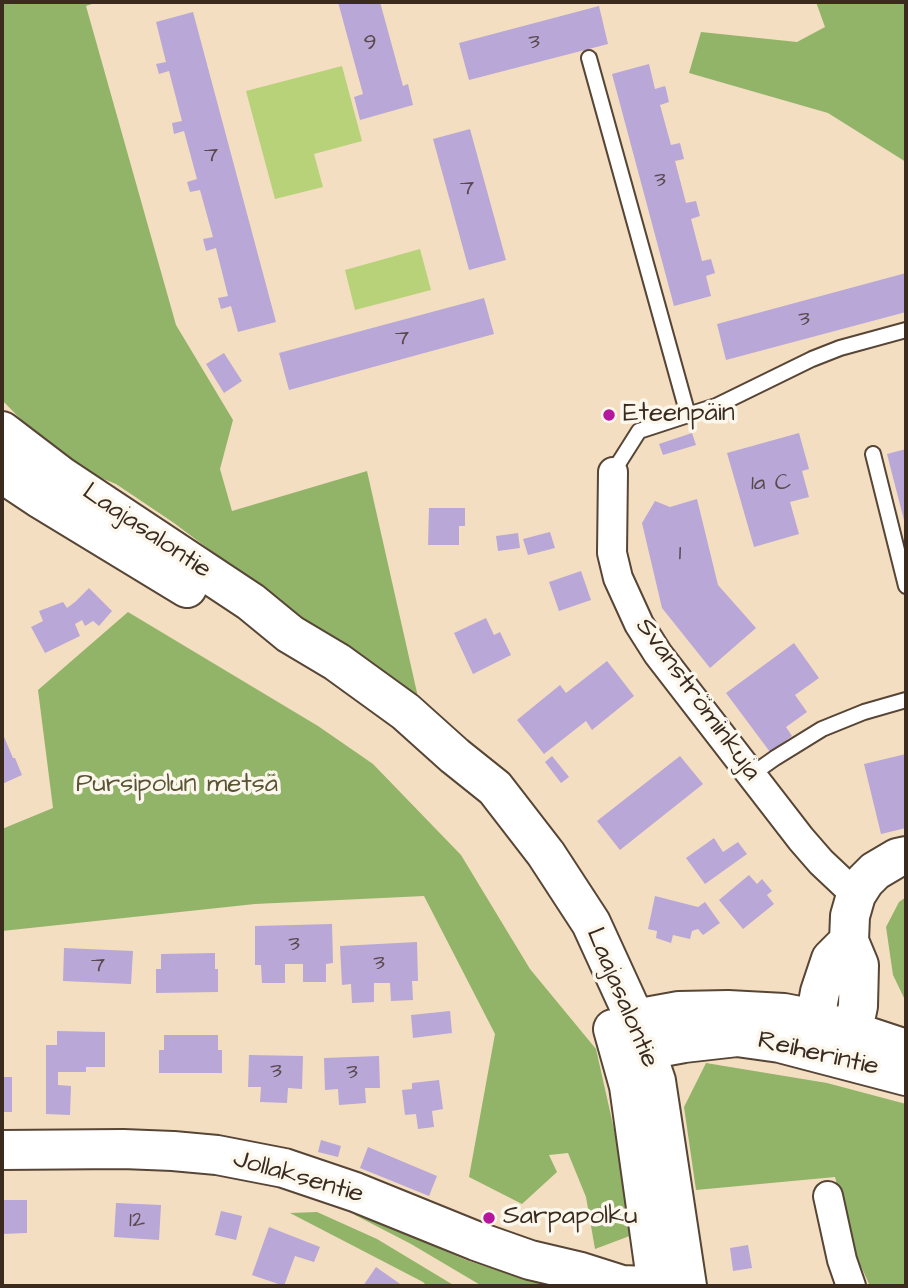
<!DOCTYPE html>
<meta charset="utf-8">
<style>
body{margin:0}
#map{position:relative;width:908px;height:1288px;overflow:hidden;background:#f4dec1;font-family:"Architects Daughter",sans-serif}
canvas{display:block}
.frame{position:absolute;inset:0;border:4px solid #3b2a1e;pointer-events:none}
</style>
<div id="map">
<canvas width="908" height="1288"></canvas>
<div class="frame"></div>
</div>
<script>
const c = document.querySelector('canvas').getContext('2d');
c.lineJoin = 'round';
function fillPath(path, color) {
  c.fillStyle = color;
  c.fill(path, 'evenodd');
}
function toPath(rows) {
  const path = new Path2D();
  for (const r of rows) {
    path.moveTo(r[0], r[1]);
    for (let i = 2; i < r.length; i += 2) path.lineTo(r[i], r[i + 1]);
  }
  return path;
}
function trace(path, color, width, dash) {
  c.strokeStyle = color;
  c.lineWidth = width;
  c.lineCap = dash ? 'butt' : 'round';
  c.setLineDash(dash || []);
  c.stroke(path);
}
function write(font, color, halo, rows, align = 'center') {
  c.font = font + ' "Architects Daughter",sans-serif';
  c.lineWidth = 7;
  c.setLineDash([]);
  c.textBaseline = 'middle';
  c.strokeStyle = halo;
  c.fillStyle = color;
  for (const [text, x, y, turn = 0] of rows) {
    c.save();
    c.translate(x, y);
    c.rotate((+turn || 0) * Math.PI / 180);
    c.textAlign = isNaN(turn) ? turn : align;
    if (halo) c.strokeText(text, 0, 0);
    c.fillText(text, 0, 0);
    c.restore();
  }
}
fillPath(toPath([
 [342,66,362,141,314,154,323,187,275,199,246,91],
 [420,249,431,290,355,310,345,270]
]), '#b7d278');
fillPath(toPath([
 [2,2,98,2,86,6,176,325,233,420,220,469,232,511,367,471,420,706,250,590,251,581,174,523,116,484,86,472,42,441,2,400],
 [816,2,906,2,906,162,828,113,689,73,701,32,797,42,825,27],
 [128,612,318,726,373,764,461,855,530,969,596,1049,618,1147,635,1234,595,1249,586,1197,568,1153,549,1155,557,1172,522,1204,469,1177,495,1034,424,896,255,904,2,931,2,829,53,808,38,690],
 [906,897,906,1002,893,975,886,927,899,902],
 [706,1063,827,1083,906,1104,906,1286,870,1286,854,1251,835,1177,696,1190,684,1107],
 [351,1210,466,1260,529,1281,555,1286,482,1286,411,1244,355,1215],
 [317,1212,377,1239,455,1286,427,1286,423,1282,290,1213]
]), '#91b468');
fillPath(toPath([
 [338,2,380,2,403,86,408,84,413,105,360,120,354,97,363,94],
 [599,6,608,44,469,80,459,43],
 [193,12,276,322,238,332,231,306,221,309,218,298,228,296,216,248,206,251,203,239,213,237,200,190,190,192,187,182,197,179,184,131,174,134,172,123,182,121,169,71,159,74,156,64,166,62,156,22],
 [649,64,655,89,665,86,666,89,669,102,660,105,671,145,680,143,684,159,675,161,686,203,696,201,700,216,691,219,702,261,711,259,715,273,706,276,711,296,674,306,612,74],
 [470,129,506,260,469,270,433,139],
 [906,273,906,312,726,360,717,324],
 [484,298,494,334,289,390,279,353],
 [224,353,242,381,224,393,206,364],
 [692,433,696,445,663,455,659,444],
 [799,433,809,469,802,471,809,497,790,502,799,534,754,547,727,453],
 [906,449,906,524,905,524,887,454],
 [697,499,718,585,756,628,710,668,662,608,642,523,655,501,670,507],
 [429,508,465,508,465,526,459,526,459,545,428,545],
 [550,532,555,548,528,555,523,539],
 [518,533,520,548,498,551,496,536],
 [581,571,591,600,559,611,549,582],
 [89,588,112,611,99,626,93,621,85,626,82,620,75,624,80,636,45,653,31,627,43,621,39,611,63,602,67,608,75,602],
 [486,618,494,635,500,632,511,655,473,674,454,633],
 [794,643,819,678,795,695,807,712,786,727,792,736,770,752,726,693],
 [607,661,634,696,592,730,586,721,544,754,517,720,560,685,566,693],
 [2,732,13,758,15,758,22,775,2,784],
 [906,754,906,828,881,834,864,764],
 [552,756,569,777,561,783,545,762],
 [680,756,703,784,620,850,597,821],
 [714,838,723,852,738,842,747,854,705,884,686,858],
 [749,875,757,884,762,879,772,891,767,895,774,904,743,929,719,900],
 [655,896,698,907,705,902,720,923,703,935,698,929,692,931,690,939,673,935,671,943,656,938,657,931,648,929],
 [332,924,333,963,326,964,326,982,303,982,303,964,285,964,285,983,262,983,261,965,255,965,255,926],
 [417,942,418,981,412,981,413,1000,391,1001,390,983,374,983,374,1002,352,1003,351,984,342,985,340,946],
 [64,948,133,951,131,984,63,981],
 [215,953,215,969,218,969,218,992,156,993,156,969,161,969,161,954],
 [450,1011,452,1033,413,1038,411,1015],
 [57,1031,105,1032,105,1067,86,1067,86,1072,58,1072,58,1085,71,1086,70,1115,46,1114,46,1045,57,1045],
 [164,1035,218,1035,218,1050,222,1050,222,1073,159,1073,159,1050,164,1050],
 [249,1055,303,1056,302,1089,288,1088,287,1103,260,1102,261,1087,248,1087],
 [379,1056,380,1088,365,1088,366,1103,339,1105,338,1089,325,1090,324,1058],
 [2,1077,12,1077,12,1112,2,1112],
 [439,1080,443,1109,432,1111,434,1127,418,1129,416,1114,405,1115,402,1090,412,1089,412,1083],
 [321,1140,341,1146,338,1157,318,1152],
 [368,1147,437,1176,429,1196,360,1168],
 [2,1200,27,1200,27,1233,2,1234],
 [116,1203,161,1205,159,1240,114,1237],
 [221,1211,242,1216,236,1240,215,1235],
 [269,1227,320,1247,314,1262,295,1256,284,1286,252,1275],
 [748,1245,752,1268,733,1271,730,1248],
 [376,1267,403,1286,363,1286]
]), '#b8a7d7');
const lane = toPath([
 [589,58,688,415,639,431,613,472],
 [688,415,716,406,812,359,840,348,906,330],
 [873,454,906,586],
 [751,775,775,758,822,729,864,712,906,700]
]);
const street = toPath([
 [613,472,612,553,618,578,639,624,658,654,801,839,821,862,856,895],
 [828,1196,842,1260,851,1286]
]);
const secondary = toPath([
 [2,431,61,476,251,602,290,634,337,662,406,712,455,756,495,788,546,854,591,923,635,1019,656,1081,687,1286],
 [2,471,12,480,39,498,187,588],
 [613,1029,629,1086,657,1286],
 [620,1038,635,1019,679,1011,728,1010,784,1013,815,1019,906,1049],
 [822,1043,815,1019,820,992,831,959,849,941],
 [622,1044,646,1050,684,1043,737,1037,780,1043,906,1076],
 [835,1047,853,1030,858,1006,859,965,849,941,850,916,856,895,865,881,875,871,897,858,906,856],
 [2,1150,123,1149,173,1151,217,1155,284,1168,355,1192,476,1241,530,1260,581,1272,622,1285,646,1286]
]);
trace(lane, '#574536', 18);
trace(street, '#574536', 32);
trace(secondary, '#574536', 42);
trace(lane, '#fff', 14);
trace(street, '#fff', 28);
trace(secondary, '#fff', 38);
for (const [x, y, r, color] of [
 [609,415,7,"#b5179e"],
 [489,1218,7,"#b5179e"]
]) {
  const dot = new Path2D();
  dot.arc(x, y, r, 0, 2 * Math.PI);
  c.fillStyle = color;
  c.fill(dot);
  trace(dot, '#fbf7ec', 2.5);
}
write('23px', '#5a494c', null, [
 ["3",534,43],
 ["9",370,44],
 ["7",211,156],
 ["3",660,181],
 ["7",467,189],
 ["3",804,320],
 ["7",402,339],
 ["1a C",771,484],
 ["1",680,554],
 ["3",294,945],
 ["3",379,964],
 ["7",98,966],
 ["3",276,1072],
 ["3",352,1073],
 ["12",137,1221]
]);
write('26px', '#3b2a1e', '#fbf7ec', [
 ["Eteenpäin",623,415],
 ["Sarpapolku",503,1218]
], 'left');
write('26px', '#3b2a1e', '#fbf7ec', [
 ["Laajasalontie",146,532,34],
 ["Svanströminkuja",697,700,54],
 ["Laajasalontie",621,998,67],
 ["Reiherintie",818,1055,13],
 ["Jollaksentie",298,1178,16]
]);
write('26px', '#5a5434', '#fbf7ec', [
 ["Pursipolun metsä",177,786]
]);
</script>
